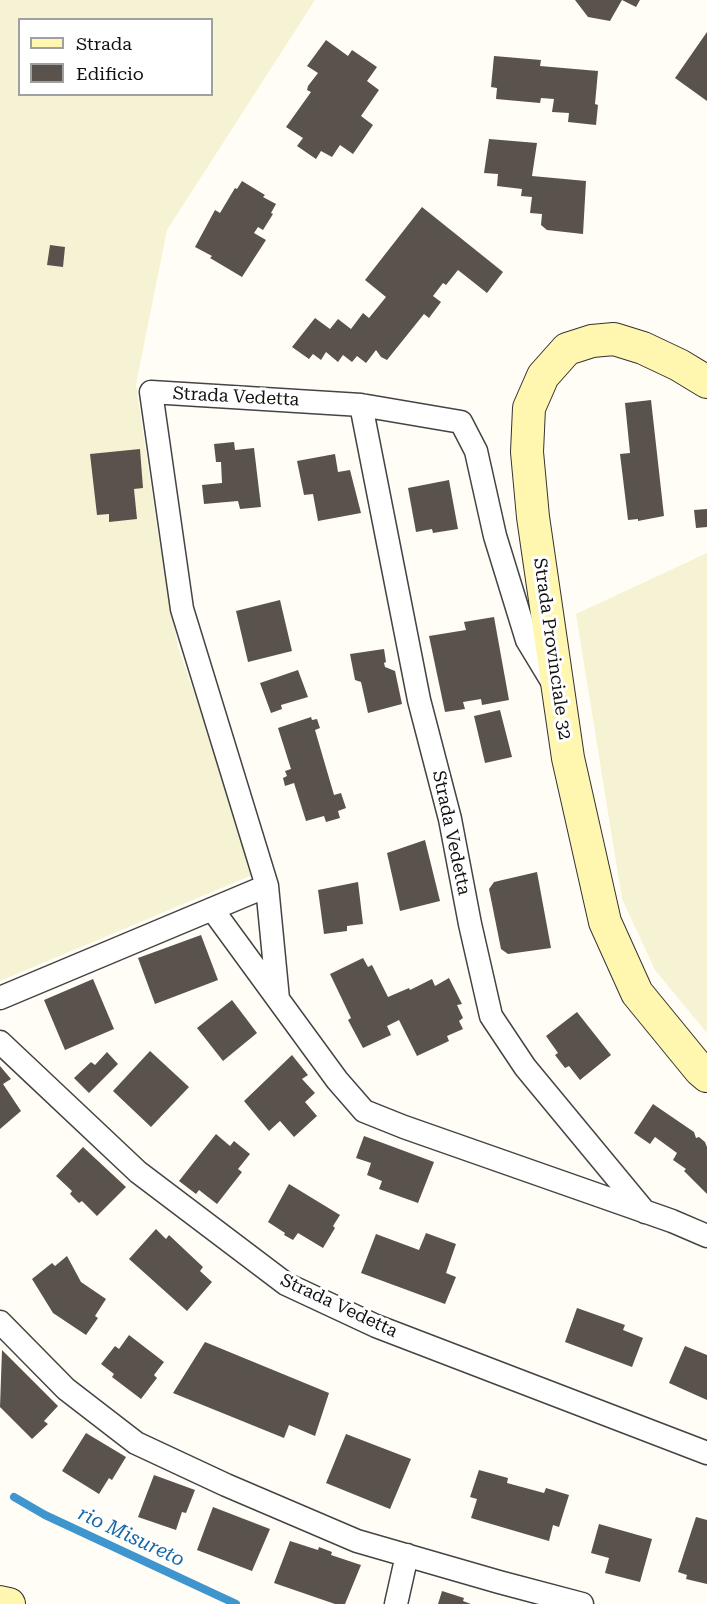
<!DOCTYPE html>
<style>
body{margin:0}
#map{position:relative;width:707px;height:1604px;overflow:hidden;background:#fffdf5;font-family:"Roboto Serif",serif}
canvas{display:block}
.legend{position:absolute;left:18px;top:18px;width:195px;height:78px;box-sizing:border-box;background:#fff;border:2px solid #a0a0a0;margin:0;padding:8px 10px;list-style:none;font-size:18px;color:#111}
.legend li{display:flex;align-items:center;gap:12px;height:30px}
.legend b{width:30px;border:2px solid #a0a0a0}
</style>
<div id="map">
<canvas width="707" height="1604"></canvas>
<ul class="legend">
<li><b style="height:8px;background:#fff6b0"></b>Strada</li>
<li><b style="height:16px;background:#5a524d"></b>Edificio</li>
</ul>
</div>
<script>
const c = document.querySelector('canvas').getContext('2d');
c.lineJoin = 'round';
function fillPath(path, color) {
  c.fillStyle = color;
  c.fill(path, 'evenodd');
}
function toPath(rows) {
  const path = new Path2D();
  for (const r of rows) {
    path.moveTo(r[0], r[1]);
    for (let i = 2; i < r.length; i += 2) path.lineTo(r[i], r[i + 1]);
  }
  return path;
}
function trace(path, color, width, dash) {
  c.strokeStyle = color;
  c.lineWidth = width;
  c.lineCap = dash ? 'butt' : 'round';
  c.setLineDash(dash || []);
  c.stroke(path);
}
function write(font, color, halo, rows, align = 'center') {
  c.font = font + ' "Roboto Serif",serif';
  c.lineWidth = 6;
  c.setLineDash([]);
  c.textBaseline = 'middle';
  c.strokeStyle = halo;
  c.fillStyle = color;
  for (const [text, x, y, turn = 0] of rows) {
    c.save();
    c.translate(x, y);
    c.rotate((+turn || 0) * Math.PI / 180);
    c.textAlign = isNaN(turn) ? turn : align;
    if (halo) c.strokeText(text, 0, 0);
    c.fillText(text, 0, 0);
    c.restore();
  }
}
fillPath(toPath([
 [0,0,315,0,167,230,136,384,158,534,178,647,257,873,0,981],
 [20,20,212,20,212,94,20,94],
 [707,553,707,1033,655,970,622,899,576,614]
]), '#f6f3d4');
trace(toPath([
 [14,1497,45,1515,236,1604]
]), '#3f96cf', 8);
fillPath(toPath([
 [575,0,622,0,610,21,588,17],
 [622,0,640,0,636,7],
 [707,32,707,101,675,78],
 [326,40,348,56,352,50,377,67,367,81,379,90,361,116,373,125,353,154,340,145,332,157,321,151,316,159,297,146,303,138,286,127,311,92,307,90,308,86,318,73,307,66],
 [494,56,541,60,540,66,598,71,595,104,598,105,596,125,568,122,569,113,552,112,554,99,541,98,540,103,496,99,497,88,491,87],
 [489,139,537,143,532,176,586,181,583,234,547,230,541,225,542,214,530,213,532,197,521,196,522,189,497,186,498,174,484,173],
 [242,181,265,195,263,197,276,204,271,213,273,214,263,230,258,227,254,233,266,240,242,277,210,258,212,256,195,247,215,210,220,213,235,188,237,189],
 [422,207,503,272,487,293,458,270,446,285,443,283,433,296,441,302,429,318,424,314,387,360,381,357,376,350,366,363,357,356,352,362,343,355,338,362,326,352,321,360,313,354,309,359,292,347,315,318,330,329,338,319,351,329,363,313,369,318,386,297,365,280],
 [50,245,65,247,63,267,47,265],
 [651,400,664,516,638,521,638,519,628,520,620,454,630,453,625,403],
 [234,442,235,450,254,448,261,507,240,509,238,501,204,504,202,485,222,483,221,462,216,462,214,444],
 [140,449,143,488,134,489,137,519,109,522,109,514,97,515,90,454],
 [335,454,338,472,350,470,361,513,318,521,313,494,304,495,297,461],
 [449,480,458,529,433,533,432,529,416,532,408,488],
 [707,509,707,527,696,528,694,510],
 [280,600,292,651,248,662,236,611],
 [494,617,509,700,482,705,481,699,463,702,465,709,445,712,429,636,466,630,464,622],
 [384,649,386,662,384,663,385,667,395,671,402,704,368,713,361,682,355,680,350,654],
 [298,670,308,697,281,705,282,709,271,713,260,683],
 [500,710,512,757,485,763,474,716],
 [311,717,312,720,317,719,320,728,315,730,334,795,341,793,346,808,338,811,340,818,326,822,324,816,306,821,294,783,285,786,283,778,287,776,285,771,291,769,278,728],
 [425,840,440,901,400,911,387,853],
 [537,872,551,948,508,954,501,949,489,889,494,882],
 [358,882,363,924,347,926,347,931,324,934,318,890],
 [201,935,218,980,155,1004,138,958],
 [363,958,368,967,372,965,388,997,409,988,410,990,432,979,435,986,449,978,462,1004,457,1005,463,1018,459,1021,463,1029,447,1036,449,1041,417,1056,399,1020,387,1026,391,1035,363,1048,348,1020,351,1018,330,974],
 [93,979,114,1029,65,1050,44,1000],
 [232,1000,257,1033,223,1061,197,1028],
 [577,1012,611,1055,580,1080,569,1066,565,1068,555,1055,558,1053,546,1036],
 [150,1051,189,1087,151,1127,113,1091],
 [107,1052,118,1064,89,1093,74,1078,91,1062,95,1065],
 [292,1055,308,1075,302,1079,315,1093,305,1102,317,1116,294,1137,280,1121,269,1131,244,1101],
 [0,1066,11,1079,3,1084,21,1111,0,1129],
 [653,1104,694,1132,696,1138,699,1137,705,1142,707,1147,707,1194,684,1171,686,1169,673,1160,677,1153,655,1137,650,1144,634,1133],
 [216,1134,230,1146,234,1141,250,1154,238,1169,242,1172,217,1204,199,1190,196,1194,179,1181],
 [364,1136,434,1162,418,1203,379,1189,382,1181,367,1175,371,1163,356,1158],
 [83,1147,126,1187,97,1216,82,1201,79,1203,70,1194,72,1191,56,1176],
 [289,1184,340,1215,333,1226,335,1228,323,1248,298,1233,293,1240,284,1235,285,1233,268,1222],
 [156,1229,166,1239,169,1235,203,1267,200,1271,212,1282,187,1311,129,1259],
 [426,1233,456,1244,446,1273,456,1277,445,1304,361,1273,376,1234,419,1250],
 [67,1256,81,1282,106,1299,95,1316,98,1318,86,1335,53,1313,32,1279,52,1263,55,1266],
 [577,1308,625,1325,623,1330,643,1338,632,1367,565,1342],
 [129,1335,164,1362,154,1375,157,1378,141,1399,112,1377,114,1374,101,1364,115,1346,119,1349],
 [205,1342,329,1393,315,1436,289,1425,284,1438,173,1393],
 [685,1346,707,1355,707,1400,669,1383],
 [2,1350,58,1406,44,1421,48,1424,32,1439,0,1407],
 [86,1433,126,1457,112,1480,109,1478,99,1494,62,1471],
 [346,1434,411,1459,390,1509,326,1483],
 [479,1470,508,1478,507,1483,544,1493,546,1488,569,1495,559,1527,553,1525,549,1541,471,1518,477,1499,470,1497],
 [154,1475,195,1490,186,1513,182,1512,176,1530,138,1517],
 [213,1507,270,1529,252,1571,197,1550],
 [696,1517,707,1520,707,1584,686,1579,687,1575,678,1572],
 [599,1524,652,1539,640,1582,605,1573,609,1558,591,1553],
 [290,1541,318,1550,319,1547,332,1552,331,1555,361,1565,345,1604,335,1604,274,1583],
 [442,1591,464,1598,463,1601,471,1604,438,1604]
]), '#5a524d');
const street = toPath([
 [361,405,419,700,450,819,470,924,491,1016,525,1067,645,1212],
 [212,909,337,1080,364,1111,404,1127,672,1221,707,1236],
 [0,998,267,886],
 [278,999,267,886,182,609,151,392,361,405,461,422,476,451,495,536,527,640,553,683],
 [0,1042,138,1172,286,1284,376,1326,707,1453],
 [0,1322,66,1389,136,1443,226,1485,357,1541,499,1582,582,1604],
 [396,1604,407,1555]
]);
const secondary = toPath([
 [707,382,679,365,643,348,614,339,592,341,567,349,543,376,529,408,527,452,533,517,568,758,605,922,637,993,700,1070,707,1076],
 [0,1602,9,1604]
]);
trace(street, '#444', 25);
trace(secondary, '#333', 34);
trace(street, '#fff', 22);
trace(secondary, '#fff6b0', 32);
write('18px', '#111', '#fff', [
 ["Strada Vedetta",236,397,3],
 ["Strada Provinciale 32",552,649,82],
 ["Strada Vedetta",451,833,78],
 ["Strada Vedetta",339,1306,25]
]);
write('italic 20px', '#1768a6', '#fff', [
 ["rio Misureto",131,1537,25]
]);
</script>
